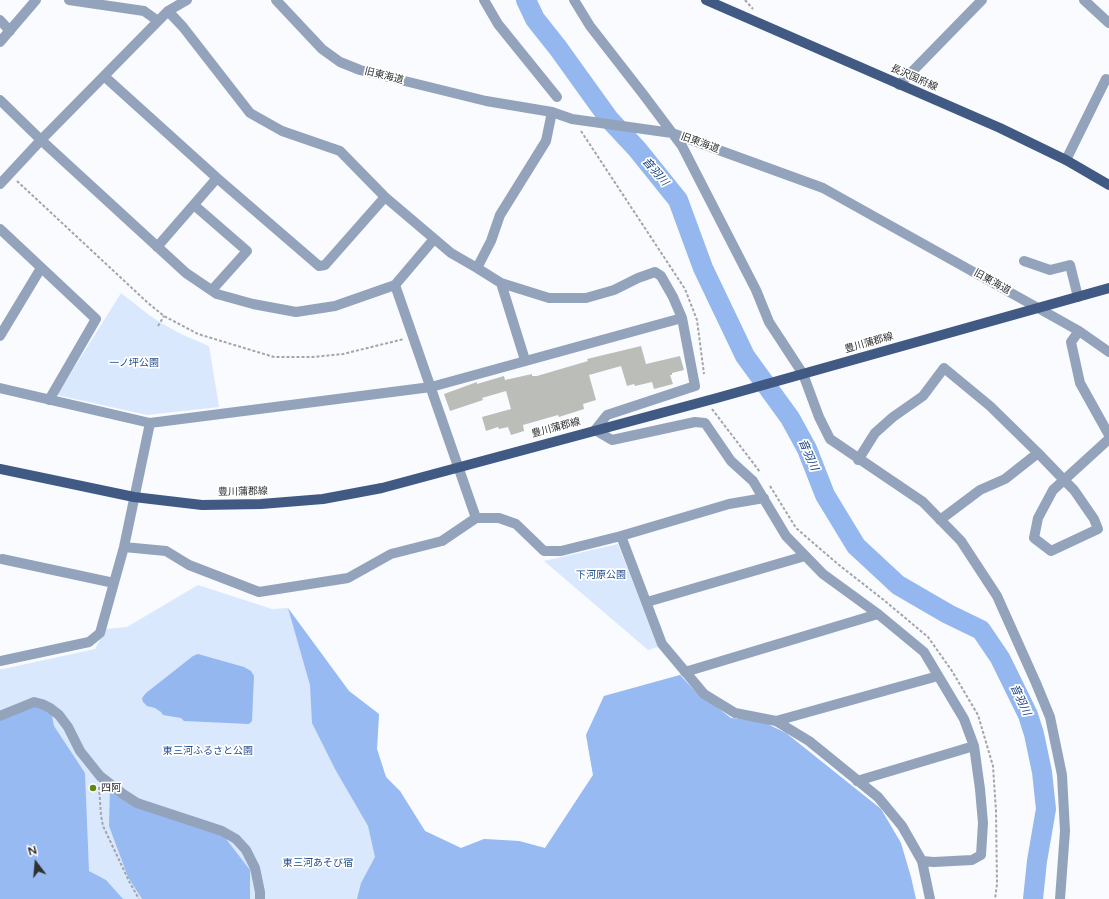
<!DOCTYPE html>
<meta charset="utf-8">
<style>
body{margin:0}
#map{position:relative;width:1109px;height:899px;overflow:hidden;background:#f9fbfe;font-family:"Varela Round",sans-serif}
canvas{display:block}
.north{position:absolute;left:16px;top:843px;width:40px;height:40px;-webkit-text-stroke:3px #fff;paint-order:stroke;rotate:344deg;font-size:11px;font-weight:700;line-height:16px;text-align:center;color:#2f3031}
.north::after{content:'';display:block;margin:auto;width:14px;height:18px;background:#2f3031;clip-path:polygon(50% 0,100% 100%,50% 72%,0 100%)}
</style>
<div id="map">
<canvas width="1109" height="899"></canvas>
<div class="north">N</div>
</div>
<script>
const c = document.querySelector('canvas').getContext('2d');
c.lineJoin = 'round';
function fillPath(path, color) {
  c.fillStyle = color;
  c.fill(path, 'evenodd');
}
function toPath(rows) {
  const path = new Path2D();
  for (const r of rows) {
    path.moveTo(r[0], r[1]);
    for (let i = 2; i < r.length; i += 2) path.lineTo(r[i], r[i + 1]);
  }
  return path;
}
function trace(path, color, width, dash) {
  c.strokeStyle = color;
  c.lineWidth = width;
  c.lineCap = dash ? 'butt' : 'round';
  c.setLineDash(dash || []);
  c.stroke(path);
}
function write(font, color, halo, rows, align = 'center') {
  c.font = font + ' "Varela Round","Noto Sans JP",sans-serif';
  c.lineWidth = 3.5;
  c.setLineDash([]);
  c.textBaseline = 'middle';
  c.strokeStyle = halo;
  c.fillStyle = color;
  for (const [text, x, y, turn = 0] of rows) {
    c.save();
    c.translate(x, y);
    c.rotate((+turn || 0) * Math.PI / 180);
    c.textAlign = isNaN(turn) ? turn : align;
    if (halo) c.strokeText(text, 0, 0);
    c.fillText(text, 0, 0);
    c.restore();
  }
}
fillPath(toPath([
 [121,293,149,315,163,324,181,334,209,346,219,407,147,415,57,395],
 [618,544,658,647,648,650,544,561],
 [198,585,272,609,288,608,349,691,379,714,377,749,386,777,400,791,425,831,461,848,484,839,519,841,545,848,593,775,586,735,604,696,680,675,695,691,731,718,763,722,786,733,881,809,901,843,787,899,0,899,0,669,3,669,95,649,106,629,127,627]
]), '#dae8fe');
fillPath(toPath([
 [288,608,349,691,379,714,377,749,386,777,400,791,425,831,461,848,484,839,519,841,545,848,593,775,586,735,604,696,680,675,695,691,731,718,763,722,786,733,881,809,901,843,911,877,916,899,357,899,361,883,375,857,368,826,335,769,312,723,310,685],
 [35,705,51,711,54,726,85,773,89,871,106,880,123,899,0,899,0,718],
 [110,786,223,835,250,870,250,899,142,899,128,877,109,826]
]), '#97baf2');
fillPath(toPath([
 [198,654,244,667,251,671,254,676,252,721,249,724,184,721,181,718,163,715,161,712,155,708,147,706,143,702,142,698,146,693,193,656]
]), '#93b7ee');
trace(toPath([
 [526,0,535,19,558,48,609,119,637,149,678,200,703,268,745,356,790,418,807,449,825,495,856,546,898,585,948,614,981,630,1000,658,1028,715,1034,734,1042,772,1046,809,1037,861,1033,899]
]), '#93b7ee', 20);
fillPath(toPath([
 [641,346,646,364,680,356,684,370,672,373,672,375,670,375,673,384,654,389,652,382,635,386,634,384,627,386,621,366,589,375,596,400,583,404,584,409,559,417,558,415,523,425,524,431,511,435,508,427,499,429,498,427,486,431,482,417,511,409,506,391,482,398,483,400,450,411,444,394,477,382,477,384,504,376,505,380,532,374,532,376,537,376,588,361,587,359]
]), '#bbbdb9');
trace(toPath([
 [745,0,753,9],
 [581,131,685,289,697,320,704,374],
 [17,181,148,303,164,316,198,334,274,357,313,357,343,354,404,339],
 [158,326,164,316],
 [712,409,760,472],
 [770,486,796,528,839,565,885,601,928,637,952,671,978,715,993,766,996,811,997,884,995,899],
 [99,787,101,815,103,826,130,883,139,899]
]), '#a4a5a8', 2, [3, 2]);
trace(toPath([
 [69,0,144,11,158,21],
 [276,0,322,49,340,62,360,70,486,101,552,112,572,119,672,133,823,188,1038,308,1079,331,1109,352],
 [484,0,498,24,557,97],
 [574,0,590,26,643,94,682,146,756,290,769,322,803,374,819,417,830,439,923,502,961,541,997,596,1036,683,1050,717,1062,775,1065,831,1060,899],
 [1084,0,1109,23],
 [0,20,10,31],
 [0,42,36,0],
 [104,76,217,178,319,266,325,265,385,197,340,151,282,131,250,113,183,27,168,11],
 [899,85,982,0],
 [0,100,41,140,186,273,217,294,253,304,296,312,335,306,395,285,434,239],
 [1066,160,1106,79],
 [0,184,41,140,168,11,187,0],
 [385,197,451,253,477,268,491,241,500,215,546,141,552,112],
 [194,205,247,251,212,290],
 [0,229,96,319,49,400],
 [157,247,217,178],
 [1024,261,1050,270,1070,265,1078,297],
 [477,268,501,283,525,360],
 [501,283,549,298,586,298,614,290,638,278,655,272,661,276,673,297,682,318],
 [395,285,476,518],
 [1079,331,1071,342,1080,383,1109,435],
 [0,336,41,268],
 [0,388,150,423,431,387,682,318,695,386,607,415,595,430,612,440,695,422,705,423,731,461,753,481,786,536,823,574,878,614,924,652,964,719,974,746,980,789,983,823,981,855,972,860,934,862,922,861,902,826,878,797,809,741,776,721,735,713,704,694,662,644,621,536],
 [858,460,875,433,893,417,923,396,944,368,990,406,1038,453,1064,480,1074,490,1094,519,1098,529,1051,551,1034,538,1038,518,1053,490,1064,480,1109,439],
 [940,520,980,490,1005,479,1038,453],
 [124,547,166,551,189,565,259,592,348,578,391,554,442,541,476,518,499,518,516,524,544,551,561,551,621,536,729,504,764,498],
 [2,559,114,583],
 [647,602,805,556],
 [0,661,89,642,100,633,124,547,150,423],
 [685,672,878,614],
 [0,716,34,702,42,704,50,708,59,715,68,727,80,751,100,776,123,794,137,803,222,831,236,839,246,850,255,868,260,892,260,899],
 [776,721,938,676],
 [857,781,974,746],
 [922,861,930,899]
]), '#93a3bb', 10);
trace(toPath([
 [706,0,1000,128,1066,160,1109,185],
 [0,469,134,497,202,505,261,504,323,499,382,488,717,398,1109,288]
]), '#405a84', 10);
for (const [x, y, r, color] of [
 [93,788,4,"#618913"]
]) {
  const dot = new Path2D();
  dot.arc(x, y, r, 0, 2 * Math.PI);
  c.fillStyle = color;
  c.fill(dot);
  trace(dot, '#fff', 1.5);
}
write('10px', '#2f3031', '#fff', [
 ["旧東海道",384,76,14],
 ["長沢国府線",914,78,24],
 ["旧東海道",700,143,20],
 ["旧東海道",992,282,29],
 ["豊川蒲郡線",869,343,-16],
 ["豊川蒲郡線",556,428,-15],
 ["豊川蒲郡線",243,492,-1]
]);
write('10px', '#254f91', '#fff', [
 ["一ノ坪公園",134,363],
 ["下河原公園",601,575],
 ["東三河ふるさと公園",208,751],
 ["東三河あそび宿",318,863]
]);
write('10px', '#2f3031', '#fff', [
 ["四阿",101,788]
], 'left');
write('italic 11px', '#143e7f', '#fff', [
 ["音羽川",655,172,49],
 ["音羽川",808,455,66],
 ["音羽川",1020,700,65]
]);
</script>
